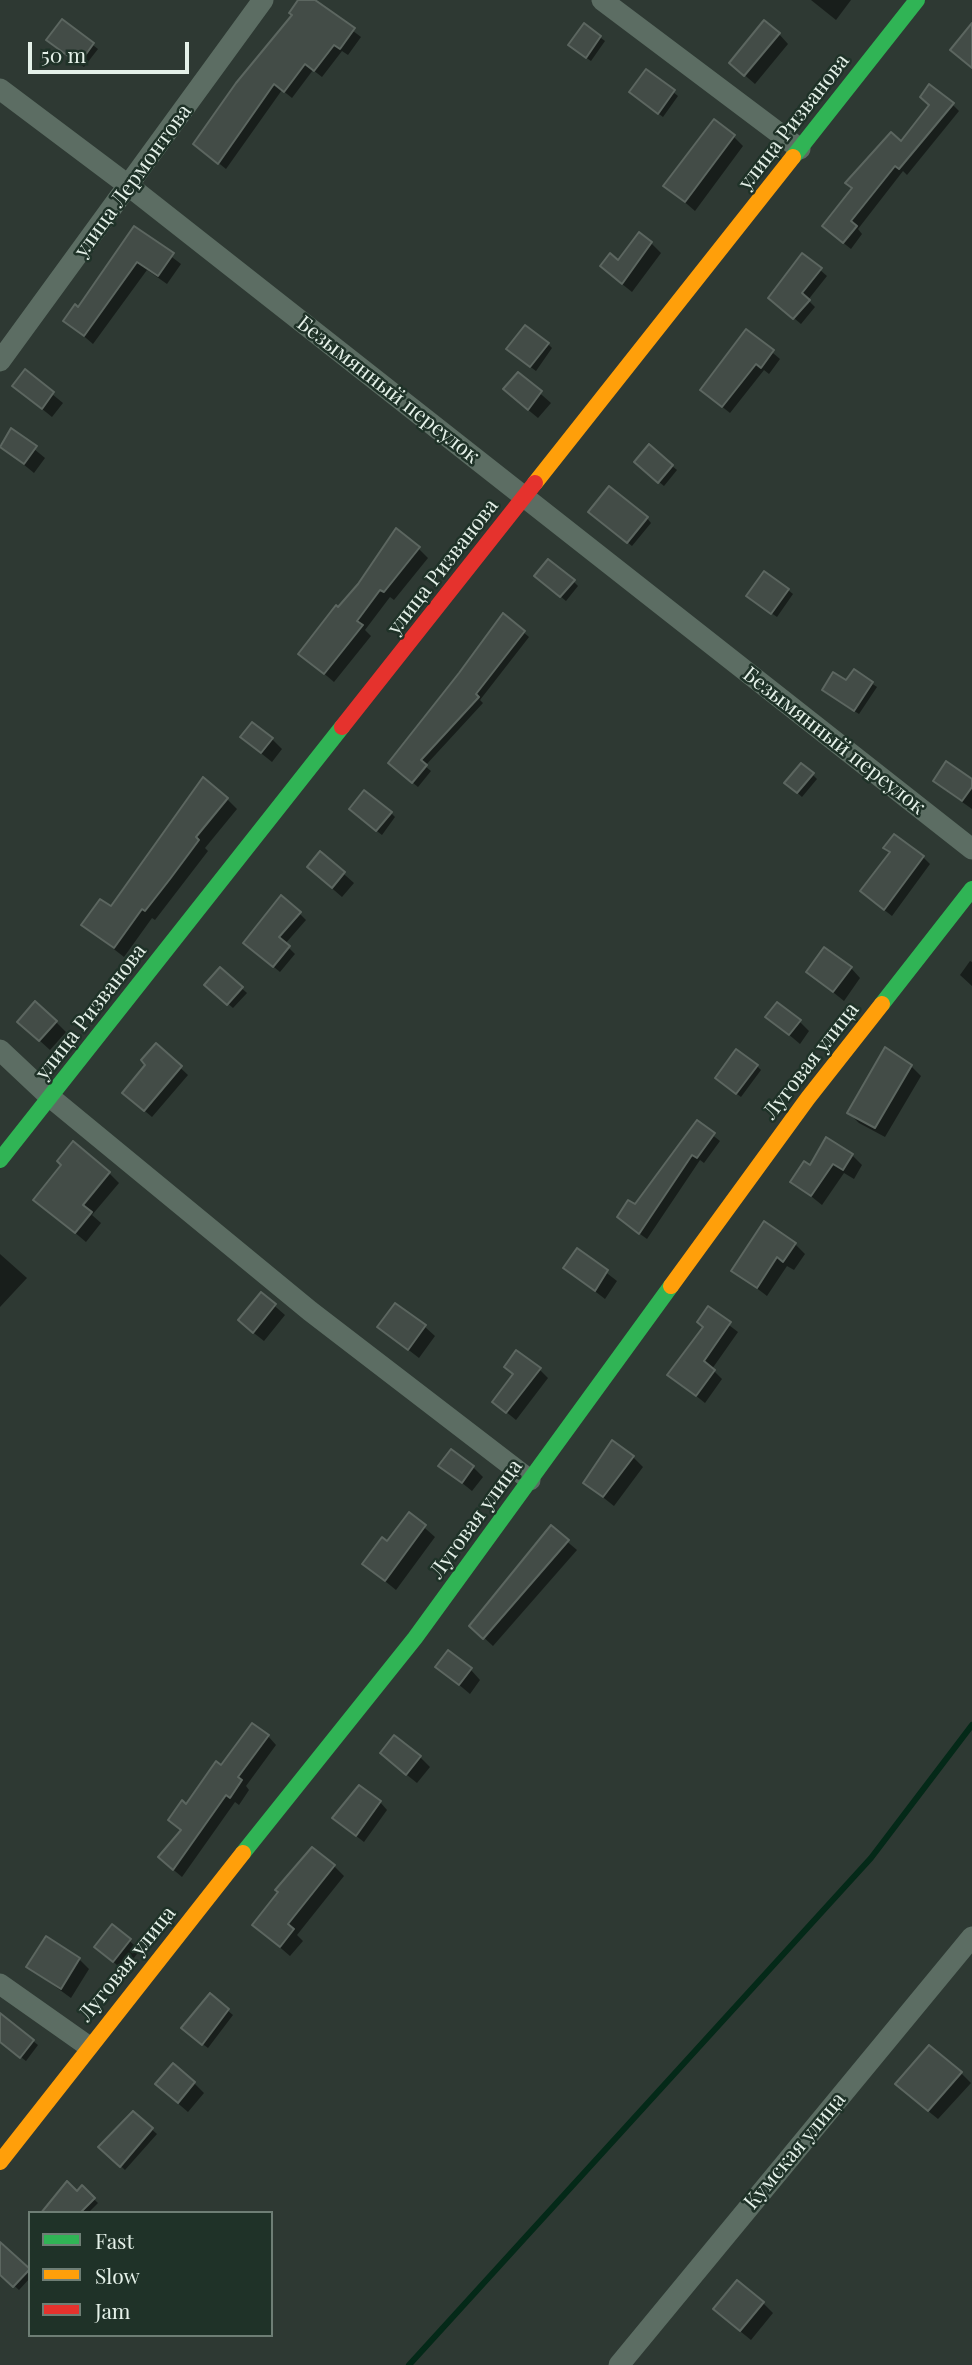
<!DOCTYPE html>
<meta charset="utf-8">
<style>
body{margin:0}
#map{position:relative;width:972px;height:2365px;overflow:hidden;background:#2e3933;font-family:"Playfair Display",serif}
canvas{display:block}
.legend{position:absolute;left:28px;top:2211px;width:245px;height:126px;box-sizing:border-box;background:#1f3228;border:2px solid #6e7e75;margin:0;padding:9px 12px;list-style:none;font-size:21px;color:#e5f1e9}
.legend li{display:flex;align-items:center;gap:14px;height:35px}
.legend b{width:35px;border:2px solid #6e7e75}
.scale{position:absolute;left:28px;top:42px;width:161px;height:32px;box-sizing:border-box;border:4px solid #e5f1e9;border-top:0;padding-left:9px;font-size:21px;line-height:24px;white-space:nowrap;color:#e5f1e9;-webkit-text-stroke:5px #1f3228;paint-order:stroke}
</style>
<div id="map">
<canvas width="972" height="2365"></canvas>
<ul class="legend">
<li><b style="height:9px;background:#30b455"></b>Fast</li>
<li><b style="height:9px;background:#ff9f0a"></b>Slow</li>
<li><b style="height:9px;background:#e5322d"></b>Jam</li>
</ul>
<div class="scale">50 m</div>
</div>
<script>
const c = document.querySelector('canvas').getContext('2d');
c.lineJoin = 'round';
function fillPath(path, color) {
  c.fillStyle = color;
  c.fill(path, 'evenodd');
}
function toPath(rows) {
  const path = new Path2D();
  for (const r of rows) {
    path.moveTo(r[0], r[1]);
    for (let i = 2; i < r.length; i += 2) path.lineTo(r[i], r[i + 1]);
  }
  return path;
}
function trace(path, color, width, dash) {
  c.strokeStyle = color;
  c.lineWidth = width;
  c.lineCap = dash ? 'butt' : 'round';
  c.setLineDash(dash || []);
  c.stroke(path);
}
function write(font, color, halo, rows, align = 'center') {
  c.font = font + ' "Playfair Display",serif';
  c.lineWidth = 5;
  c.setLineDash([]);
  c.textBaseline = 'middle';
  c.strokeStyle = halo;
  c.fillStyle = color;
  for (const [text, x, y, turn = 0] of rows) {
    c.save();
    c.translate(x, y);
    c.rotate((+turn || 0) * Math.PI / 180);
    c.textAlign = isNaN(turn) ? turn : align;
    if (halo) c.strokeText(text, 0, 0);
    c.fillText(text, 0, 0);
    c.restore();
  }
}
fillPath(toPath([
 [301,0,312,0,361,37,348,55,342,51,322,77,313,70,292,98,282,90,226,169,195,144,294,15],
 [811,0,851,0,836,20],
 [62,21,98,49,84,67,53,44],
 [585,26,605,41,591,61,575,50],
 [779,34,788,44,755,84,741,72],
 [647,71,678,96,663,117,635,96],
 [952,104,959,111,907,175,903,171,858,229,862,234,851,249,831,233],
 [734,137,743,146,695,211,665,185],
 [134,228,181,264,167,284,147,270,93,344,65,320,79,309],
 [651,243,661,253,632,292,612,276,619,262],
 [803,255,827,276,808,300,815,307,801,324,777,304],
 [747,331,780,359,769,374,764,370,730,413,710,397],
 [548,344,552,348,536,371,513,354],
 [25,372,63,403,52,417,14,386],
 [518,374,551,403,538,418,515,399],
 [11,430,45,458,34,473,0,445],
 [672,466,677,470,664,486,641,467],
 [595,516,647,518,651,523,632,546],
 [419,549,428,558,394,600,390,597,365,630,371,636,334,682,301,654,338,609],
 [541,580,574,582,578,586,566,601],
 [788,590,793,594,777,617,753,600],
 [503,615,529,637,480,700,483,703,425,766,431,771,418,787,395,768],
 [854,671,877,687,859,714,828,694,847,683],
 [272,739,282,749,272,762,252,746],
 [812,774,817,779,802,797,791,787],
 [935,781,972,781,972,809,945,790],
 [227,799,237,809,205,848,208,851,155,920,152,918,124,957,83,925,111,909],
 [391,813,395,817,382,835,355,814],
 [320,853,354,883,342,897,319,877],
 [923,857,930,864,892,916,869,898],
 [300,914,306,920,285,944,295,954,280,972,252,949],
 [970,961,972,962,972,986,960,975],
 [851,968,860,978,844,1001,808,972],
 [220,969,247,993,233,1008,211,989],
 [768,1017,799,1021,809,1031,800,1044],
 [56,1022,66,1032,50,1050,29,1031],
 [157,1046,188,1075,152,1117,132,1100],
 [757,1066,761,1070,741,1097,721,1082],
 [911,1066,921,1076,885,1137,859,1123,849,1113],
 [697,1123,720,1141,704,1163,700,1160,647,1239,625,1223],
 [852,1155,862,1165,854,1179,844,1173,822,1205,792,1181,810,1167],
 [109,1173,119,1183,92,1215,101,1223,86,1242,36,1200],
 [795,1244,805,1254,794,1270,787,1266,767,1296,733,1270],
 [577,1250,617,1281,605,1299,565,1268],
 [0,1254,27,1278,0,1307],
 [261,1294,285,1315,264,1341,250,1330],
 [708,1309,738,1332,712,1369,722,1379,705,1403,670,1375,704,1328],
 [379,1327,425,1327,435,1336,419,1358],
 [506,1367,539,1369,548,1378,516,1420,494,1402,514,1375],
 [633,1457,643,1467,614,1506,585,1483],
 [441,1466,473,1467,483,1477,472,1491],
 [409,1514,435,1537,396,1590,364,1564,388,1543],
 [551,1528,577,1550,493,1646,480,1634],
 [438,1667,471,1670,480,1680,470,1694],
 [268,1736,276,1745,246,1786,249,1790,239,1805,235,1802,182,1877,169,1866,182,1831,187,1806,222,1767],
 [420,1757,430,1767,417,1783,392,1763],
 [380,1802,387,1810,364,1842,342,1825],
 [334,1866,344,1876,297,1935,303,1941,290,1956,254,1925,281,1892],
 [112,1926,140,1950,124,1971,96,1947],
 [79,1959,89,1969,71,1998,28,1967],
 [210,1996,233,2015,208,2048,188,2033],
 [0,2015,38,2045,26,2061,0,2041],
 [961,2073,971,2083,938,2119,907,2094],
 [194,2083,204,2093,188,2112,167,2094],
 [133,2113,157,2134,125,2170,100,2147],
 [82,2188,98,2203,88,2213,43,2213],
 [7,2250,30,2271,30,2278,19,2290,0,2273,0,2258],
 [763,2303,773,2313,751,2340,725,2319]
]), '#0007');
trace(toPath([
 [409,2365,871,1858,972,1725]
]), '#042918', 6);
const building = toPath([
 [298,0,315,0,355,28,340,49,334,45,314,71,305,64,284,92,274,84,218,164,193,144,236,83,292,15,289,13,298,0],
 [62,19,94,43,79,64,46,40,62,19],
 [764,20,780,33,744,76,729,63,764,20],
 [584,23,601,36,586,58,568,45,584,23],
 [972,23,972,68,950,50,972,23],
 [646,69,675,90,658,114,629,92,646,69],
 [929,84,954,103,899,169,895,166,851,221,857,226,843,243,822,226,852,188,845,183,891,132,901,141,929,105,920,97,929,84],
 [714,119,735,135,685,202,663,186,714,119],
 [134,226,174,253,158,276,137,262,84,336,63,321,75,304,78,307,134,226],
 [639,232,652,242,622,284,600,266,610,253,618,260,639,232],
 [802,253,822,268,802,293,810,300,793,319,768,298,802,253],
 [525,325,549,343,530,367,506,349,525,325],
 [746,329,774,350,761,368,756,364,722,407,700,390,746,329],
 [25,369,54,392,42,409,12,386,25,369],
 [518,372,542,391,528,410,503,389,518,372],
 [11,428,37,446,24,464,0,447,11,428],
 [649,444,673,465,658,483,634,462,649,444],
 [609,486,648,517,627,543,588,512,609,486],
 [396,528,420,547,384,592,380,590,357,621,363,625,324,674,298,654,336,605,338,607,358,584,396,528],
 [548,559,575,580,560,597,534,576,548,559],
 [764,571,789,589,771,614,746,596,764,571],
 [503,613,525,631,476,694,479,697,421,760,427,765,412,783,388,763,459,673,503,613],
 [854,669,873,682,854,711,822,690,833,672,846,680,854,669],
 [252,722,273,738,261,753,240,737,252,722],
 [946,761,972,779,972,787,962,801,933,781,946,761],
 [801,763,814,773,797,793,784,783,801,763],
 [203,777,228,798,196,837,199,840,170,879,145,911,142,909,114,948,81,925,100,899,111,906,203,777],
 [364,790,392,812,376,831,349,809,364,790],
 [894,834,924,856,884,910,860,891,890,852,883,848,894,834],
 [320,851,345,872,332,888,307,867,320,851],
 [281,895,301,912,279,937,290,946,273,967,243,943,281,895],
 [824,947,852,967,833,992,806,972,824,947],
 [220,967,243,987,227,1005,204,985,220,967],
 [35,1001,57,1021,39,1041,17,1022,35,1001],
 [777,1002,801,1020,789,1035,765,1017,777,1002],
 [156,1043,182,1066,144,1111,122,1093,145,1065,141,1060,156,1043],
 [885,1047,912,1065,875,1128,847,1113,885,1047],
 [736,1049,758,1065,736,1094,715,1078,736,1049],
 [697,1120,715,1133,697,1158,692,1155,639,1234,617,1217,628,1200,635,1204,697,1120],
 [826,1137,853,1154,843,1170,833,1164,811,1196,790,1182,804,1161,810,1165,826,1137],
 [73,1141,110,1172,83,1205,92,1212,75,1233,33,1200,61,1165,57,1161,73,1141],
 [764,1221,796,1243,783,1262,777,1257,757,1288,731,1271,764,1221],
 [577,1248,608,1270,595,1291,563,1268,577,1248],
 [261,1292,276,1304,253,1333,238,1320,261,1292],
 [395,1303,426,1325,408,1350,377,1327,395,1303],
 [708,1306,731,1322,704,1361,715,1370,696,1396,667,1375,703,1327,697,1322,708,1306],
 [516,1350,541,1368,506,1413,492,1402,513,1374,504,1367,516,1350],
 [612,1440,634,1456,603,1497,583,1483,612,1440],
 [451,1449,474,1466,462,1483,438,1466,451,1449],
 [409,1512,426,1525,385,1581,362,1564,382,1537,387,1541,409,1512],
 [551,1525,569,1540,483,1639,469,1626,551,1525],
 [448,1650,472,1668,459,1685,435,1667,448,1650],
 [252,1723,269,1735,238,1777,242,1780,230,1798,226,1795,173,1870,158,1857,181,1830,168,1820,182,1800,186,1804,216,1761,221,1765,252,1723],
 [394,1735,421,1756,406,1775,380,1753,394,1735],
 [359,1785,381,1801,356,1836,332,1818,359,1785],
 [312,1847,335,1865,288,1924,294,1929,280,1947,252,1925,278,1892,275,1890,312,1847],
 [112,1924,131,1939,113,1962,94,1947,112,1924],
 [46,1936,80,1958,61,1989,26,1967,46,1936],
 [210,1993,229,2009,202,2045,181,2028,210,1993],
 [0,2013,34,2040,20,2058,0,2042,0,2013],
 [929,2045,962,2072,928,2111,895,2084,929,2045],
 [173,2063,195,2082,178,2103,155,2084,173,2063],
 [133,2111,153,2128,120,2167,98,2147,133,2111],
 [67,2181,77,2191,82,2185,95,2198,80,2213,41,2213,67,2181],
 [0,2242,30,2269,13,2287,0,2275,0,2242],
 [737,2280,764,2302,740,2331,713,2309,737,2280]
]);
fillPath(building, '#434c47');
trace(building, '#5c6660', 2);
trace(toPath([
 [602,0,800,149],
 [0,89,129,186,972,849],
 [0,361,263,0],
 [0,1050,50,1097,310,1311,530,1480],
 [0,1984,88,2046],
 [619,2365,972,1937]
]), '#5c6d63', 21);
trace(toPath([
 [793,157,917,0],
 [882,1004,972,889],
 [0,1160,342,727],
 [243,1853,415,1638,671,1286]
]), '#30b455', 16);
trace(toPath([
 [535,483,793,157],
 [671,1286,808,1098,882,1004],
 [0,2162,243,1853]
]), '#ff9f0a', 16);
trace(toPath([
 [342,727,535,483]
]), '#e5322d', 16);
write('21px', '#e5f1e9', '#1f3228', [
 ["улица Ризванова",794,122,-52],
 ["улица Лермонтова",133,181,-54],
 ["Безымянный переулок",388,390,38],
 ["улица Ризванова",443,567,-52],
 ["Безымянный переулок",834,741,38],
 ["улица Ризванова",91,1012,-52],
 ["Луговая улица",811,1061,-52],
 ["Луговая улица",476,1519,-54],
 ["Луговая улица",127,1964,-51],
 ["Кумская улица",795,2151,-50]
]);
</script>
